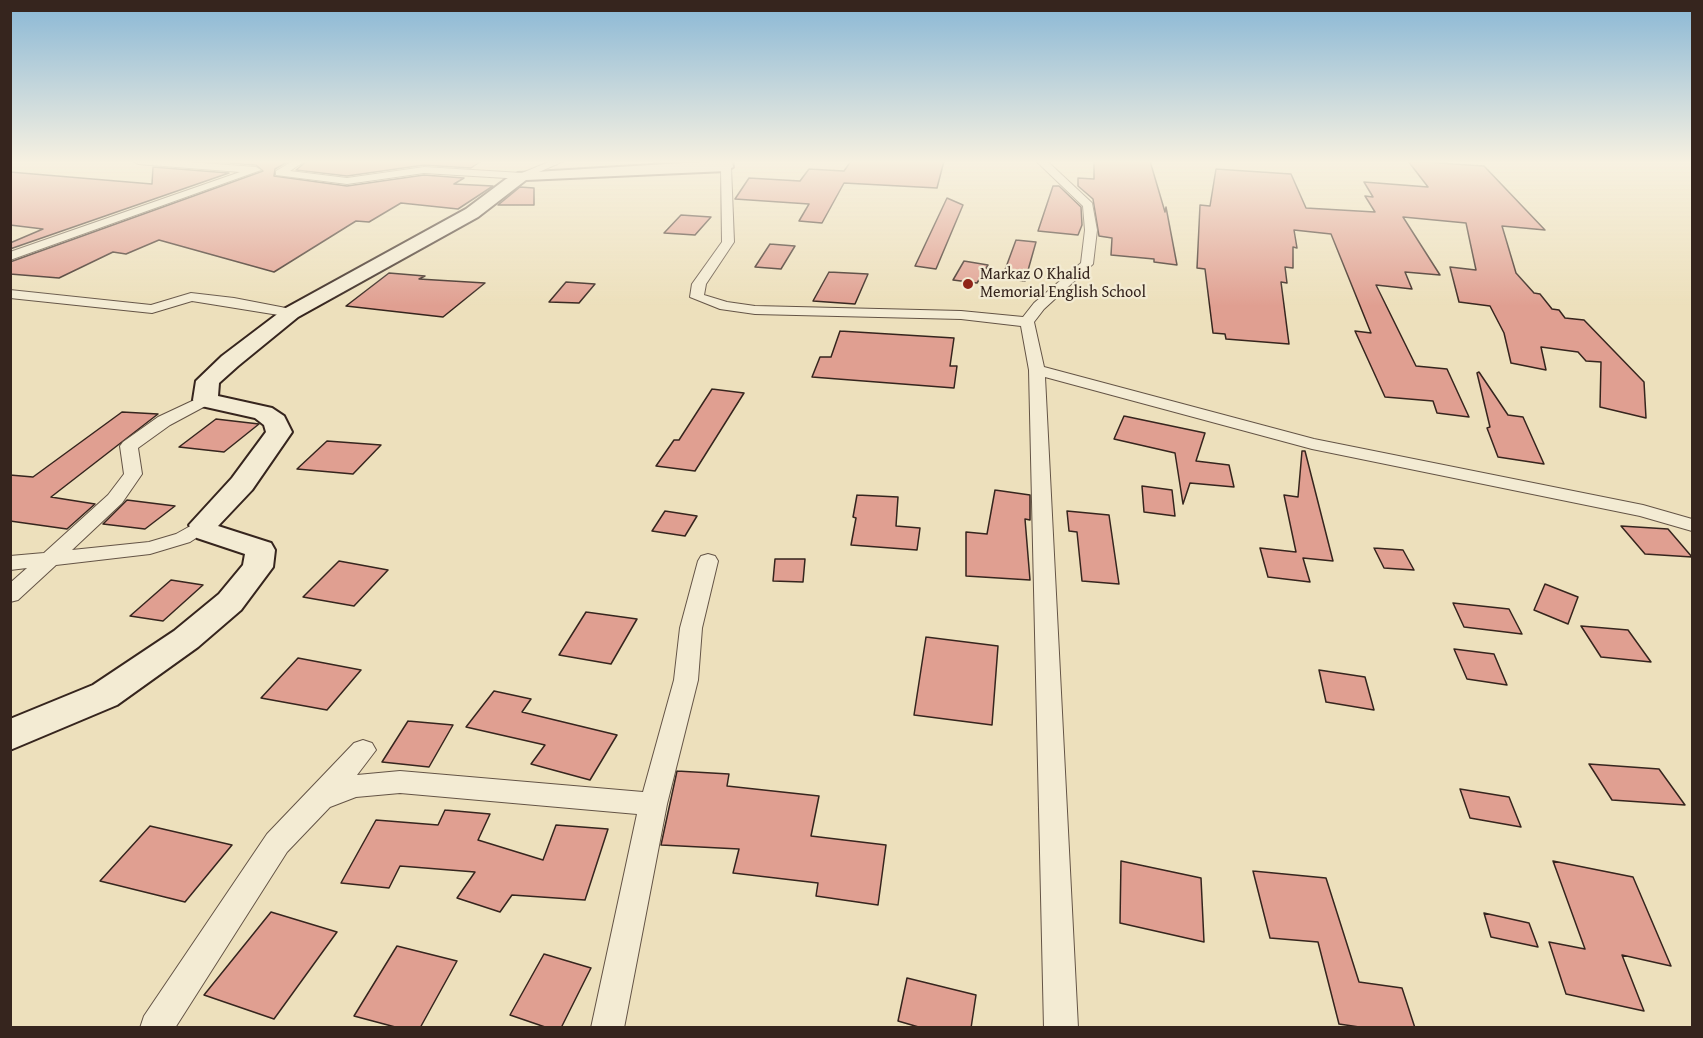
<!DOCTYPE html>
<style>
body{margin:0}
#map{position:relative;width:1703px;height:1038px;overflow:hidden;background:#ede0bc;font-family:"Gentium Book Plus",serif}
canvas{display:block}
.frame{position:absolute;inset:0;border:12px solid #36251e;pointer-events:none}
</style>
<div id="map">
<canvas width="1703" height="1038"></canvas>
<div class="frame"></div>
</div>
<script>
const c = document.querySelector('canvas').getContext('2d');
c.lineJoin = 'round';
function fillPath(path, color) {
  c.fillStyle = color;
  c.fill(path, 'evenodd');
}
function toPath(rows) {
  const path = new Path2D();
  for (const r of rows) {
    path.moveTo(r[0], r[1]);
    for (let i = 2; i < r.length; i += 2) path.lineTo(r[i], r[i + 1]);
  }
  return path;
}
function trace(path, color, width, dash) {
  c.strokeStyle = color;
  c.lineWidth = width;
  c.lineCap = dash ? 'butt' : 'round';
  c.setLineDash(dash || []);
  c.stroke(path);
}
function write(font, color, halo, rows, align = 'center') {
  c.font = font + ' "Gentium Book Plus",serif';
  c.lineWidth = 4.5;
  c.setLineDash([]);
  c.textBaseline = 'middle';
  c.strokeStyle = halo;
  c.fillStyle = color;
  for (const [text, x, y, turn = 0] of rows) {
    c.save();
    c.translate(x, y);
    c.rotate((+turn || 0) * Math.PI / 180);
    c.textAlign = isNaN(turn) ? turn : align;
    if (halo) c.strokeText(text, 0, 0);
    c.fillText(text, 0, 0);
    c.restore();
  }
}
const building = toPath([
 [203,161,289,161,275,169,274,176,347,186,424,175,464,178,454,184,493,186,458,209,401,203,369,222,356,221,274,272,159,240,126,254,113,252,59,278,10,274,10,262,263,171,256,165,203,161],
 [307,161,481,161,471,168,424,165,347,176,296,170,307,161],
 [851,161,944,161,937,188,844,183,822,223,799,221,809,204,735,199,749,178,800,181,809,169,844,171,851,161],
 [1094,161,1150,161,1165,212,1166,207,1177,265,1154,262,1154,259,1111,255,1112,238,1099,236,1093,199,1078,186,1078,178,1094,179,1094,161],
 [1408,161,1484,166,1545,230,1502,226,1516,273,1534,293,1540,294,1552,309,1559,310,1565,318,1584,320,1644,382,1646,418,1600,407,1601,362,1586,361,1578,352,1541,347,1546,370,1511,363,1504,333,1490,306,1459,302,1450,267,1476,270,1466,223,1403,217,1440,275,1405,272,1412,289,1376,285,1416,366,1447,369,1469,417,1437,413,1433,401,1385,397,1355,331,1371,333,1331,234,1294,230,1297,248,1293,247,1293,268,1285,267,1287,283,1281,282,1289,344,1226,339,1225,334,1213,333,1205,269,1197,268,1200,205,1210,206,1216,169,1291,174,1306,208,1375,212,1365,196,1373,197,1364,182,1428,187,1408,161],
 [153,167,229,173,10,249,10,243,43,229,10,225,10,172,152,184,153,167],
 [1053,186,1059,186,1081,207,1082,225,1078,235,1038,231,1053,186],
 [520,187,534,188,534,205,498,205,520,187],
 [947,198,963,205,936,269,915,266,947,198],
 [681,215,711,217,695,235,664,233,681,215],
 [1016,240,1036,242,1025,281,1002,278,1016,240],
 [770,244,795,246,781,269,755,267,770,244],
 [964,261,988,265,977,283,953,280,964,261],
 [829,272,868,274,855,304,813,301,829,272],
 [389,273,425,276,419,279,485,283,443,317,346,306,389,273],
 [566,282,595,284,579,303,549,302,566,282],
 [840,331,954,338,950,366,957,366,954,388,812,377,820,357,831,357,840,331],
 [1479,372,1508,415,1523,417,1544,464,1498,457,1487,428,1490,427,1477,373,1479,372],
 [712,389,744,393,695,471,656,466,674,440,679,440,712,389],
 [122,412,158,414,51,497,95,504,67,529,10,521,10,475,33,477,122,412],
 [1124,416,1205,433,1196,461,1229,465,1234,487,1190,483,1183,504,1175,453,1114,439,1124,416],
 [216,419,259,424,224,452,179,447,216,419],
 [327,441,381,445,353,474,297,469,327,441],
 [1302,451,1305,451,1333,561,1303,558,1310,582,1268,577,1260,548,1296,552,1284,495,1298,497,1302,451],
 [1142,486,1172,490,1175,516,1144,512,1142,486],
 [995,490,1030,495,1030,520,1025,519,1030,580,966,576,966,532,987,534,995,490],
 [857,495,898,497,896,526,920,528,917,550,851,545,856,518,853,517,857,495],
 [127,500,175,506,145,529,103,524,127,500],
 [665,511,697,516,685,536,652,531,665,511],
 [1067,511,1109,515,1119,584,1082,581,1077,532,1069,531,1067,511],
 [1621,526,1668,529,1692,557,1645,554,1621,526],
 [1374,548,1403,550,1414,570,1384,568,1374,548],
 [775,559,805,559,803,582,773,581,775,559],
 [339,561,388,570,354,606,303,597,339,561],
 [171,580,203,585,163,621,130,616,171,580],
 [1545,584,1578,597,1568,624,1534,610,1545,584],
 [1453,603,1509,609,1522,634,1464,627,1453,603],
 [586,612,637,619,611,664,559,655,586,612],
 [1581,626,1628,630,1651,662,1601,657,1581,626],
 [926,637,998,646,992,725,914,715,926,637],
 [1454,649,1494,654,1507,685,1467,679,1454,649],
 [298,658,361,670,327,710,261,698,298,658],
 [1319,670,1365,677,1374,710,1326,702,1319,670],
 [494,691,531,699,522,712,617,735,590,780,531,764,545,745,466,727,494,691],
 [408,721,453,725,429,767,382,762,408,721],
 [1589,764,1659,769,1685,805,1612,800,1589,764],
 [677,771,729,774,727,786,819,796,811,836,886,845,878,905,816,896,818,883,733,873,739,849,661,845,677,771],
 [1460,789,1509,797,1521,827,1470,818,1460,789],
 [445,810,490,814,478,840,543,860,556,825,608,829,585,900,512,895,500,912,457,898,475,872,400,866,389,888,341,883,376,820,438,825,445,810],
 [150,826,232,845,185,902,100,881,150,826],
 [1121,861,1201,878,1204,942,1120,923,1121,861],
 [1553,861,1633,877,1671,966,1622,955,1644,1011,1566,994,1549,942,1585,949,1553,861],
 [1253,871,1326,878,1359,982,1402,988,1415,1028,1366,1028,1339,1024,1318,942,1270,938,1253,871],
 [271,912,337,932,274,1019,204,995,271,912],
 [1484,913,1529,923,1538,947,1491,937,1484,913],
 [397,946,457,961,420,1028,399,1028,354,1016,397,946],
 [544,954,591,968,561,1028,548,1028,510,1015,544,954],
 [907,978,976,995,971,1028,922,1028,898,1021,907,978]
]);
fillPath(building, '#e09f91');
trace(building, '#36251e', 1.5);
const street = toPath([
 [133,161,174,161,256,167,261,170,10,260,10,252,240,172,138,164,133,161],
 [293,161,305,161,290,171,347,178,424,167,522,173,551,161,564,161,523,179,424,173,347,184,276,175,276,171,293,161],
 [1036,161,1047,161,1092,203,1097,230,1093,264,1044,309,1034,322,1044,367,1314,439,1643,505,1692,519,1692,531,1640,516,1312,449,1045,377,1078,1028,1044,1028,1029,370,1021,326,961,319,755,314,720,309,690,297,692,284,722,242,721,167,726,164,731,167,734,242,706,284,704,295,727,302,755,306,961,311,1023,317,1034,303,1081,263,1085,230,1083,206,1036,161],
 [10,290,151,305,191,293,234,298,291,309,298,313,291,317,192,301,152,313,10,298,10,290],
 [205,395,213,400,211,403,170,425,138,448,142,474,122,503,72,550,149,542,176,534,203,519,210,521,213,525,210,529,190,542,150,554,56,565,18,600,10,602,10,583,27,568,10,570,10,556,44,553,108,495,124,474,120,446,123,442,158,417,205,395],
 [708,554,715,556,718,561,702,628,698,680,667,804,624,1028,591,1028,637,814,400,793,356,797,330,807,287,852,175,1028,140,1028,144,1016,267,834,354,743,363,740,372,743,376,750,357,775,400,771,643,792,674,680,680,628,698,561,701,556,708,554]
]);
const secondary = toPath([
 [718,161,732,161,733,167,726,171,526,180,478,217,298,317,238,366,219,383,218,396,272,408,284,416,292,432,252,490,218,526,271,543,275,550,273,567,241,610,198,647,117,705,10,750,10,719,93,685,174,631,219,594,243,565,245,554,197,538,189,525,232,478,266,432,264,425,255,418,197,405,193,400,196,381,222,356,284,309,466,209,506,179,518,173,718,161]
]);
trace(street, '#645446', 2);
trace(secondary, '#36251e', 4);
fillPath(street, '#f3ebd3');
fillPath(secondary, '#f3ebd3');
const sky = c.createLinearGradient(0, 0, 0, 306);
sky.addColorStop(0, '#89b7d5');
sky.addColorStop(0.53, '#f7f1e1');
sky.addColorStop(1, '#f7f1e100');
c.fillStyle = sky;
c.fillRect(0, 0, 1703, 306);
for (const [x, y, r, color] of [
 [968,284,6,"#8f2418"]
]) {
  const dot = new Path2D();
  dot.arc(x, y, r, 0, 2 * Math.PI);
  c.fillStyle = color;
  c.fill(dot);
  trace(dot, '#f3ebd3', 2);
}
write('16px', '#36251e', '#f3ebd3', [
 ["Markaz O Khalid",980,275],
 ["Memorial English School",980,293]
], 'left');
</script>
